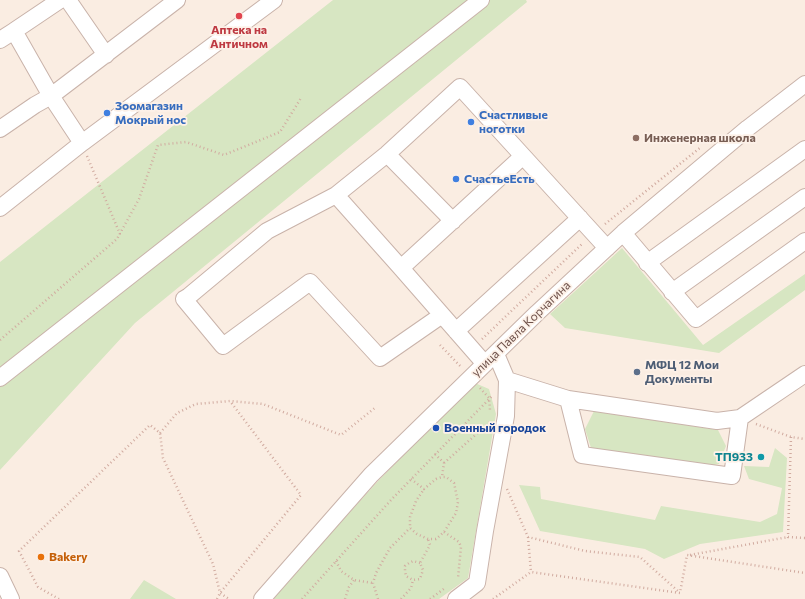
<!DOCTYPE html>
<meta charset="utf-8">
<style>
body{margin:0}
canvas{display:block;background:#faede2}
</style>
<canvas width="805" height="599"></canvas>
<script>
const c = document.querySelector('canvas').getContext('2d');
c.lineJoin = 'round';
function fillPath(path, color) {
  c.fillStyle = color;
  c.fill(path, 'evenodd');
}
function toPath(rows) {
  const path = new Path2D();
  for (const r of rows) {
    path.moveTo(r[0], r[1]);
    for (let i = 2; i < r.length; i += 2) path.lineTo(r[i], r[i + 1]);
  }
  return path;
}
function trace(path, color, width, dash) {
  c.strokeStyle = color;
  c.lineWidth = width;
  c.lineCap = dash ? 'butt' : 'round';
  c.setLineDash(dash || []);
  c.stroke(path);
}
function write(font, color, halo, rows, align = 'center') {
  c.font = font + ' Commissioner,sans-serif';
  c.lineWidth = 3.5;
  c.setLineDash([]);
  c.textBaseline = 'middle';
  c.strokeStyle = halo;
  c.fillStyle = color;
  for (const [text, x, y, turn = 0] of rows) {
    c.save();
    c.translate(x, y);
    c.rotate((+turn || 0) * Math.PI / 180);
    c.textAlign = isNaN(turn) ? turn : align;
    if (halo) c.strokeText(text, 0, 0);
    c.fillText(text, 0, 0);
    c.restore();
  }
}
fillPath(toPath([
 [333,0,526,0,527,2,135,323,0,470,0,262],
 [622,248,703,345,805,274,805,290,719,353,565,328,550,314],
 [475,383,489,389,496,414,468,578,439,599,271,599,379,480],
 [594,411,718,430,726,446,719,464,700,468,592,451,585,429],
 [775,448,787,458,783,532,700,544,664,559,645,549,540,531,519,485,540,487,541,499,655,520,661,506,760,522,777,514,782,488,749,479,744,466,769,467],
 [144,580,176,599,130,599]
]), '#d7e6c2');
const minor = toPath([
 [68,0,106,55],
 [0,40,14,31],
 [0,129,35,105,51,96,14,31,60,0],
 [82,143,51,96,177,0],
 [387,154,453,221],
 [336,195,387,154,460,87,607,248],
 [0,208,82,143,274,0],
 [623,233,696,319,805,241],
 [647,263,805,149],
 [401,268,523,156],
 [672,292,805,197],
 [442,315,380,358,310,282,223,346,184,299,189,296,267,231,336,195,401,268,485,364],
 [456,331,580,218],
 [0,378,481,0],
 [507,380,568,399,717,421,740,418,805,374],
 [568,399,582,455,732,476,740,418],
 [0,576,11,599],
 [262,599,371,475,537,313,623,233,748,128,805,84],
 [456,599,477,583,485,531,506,416,507,380,496,354]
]);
trace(minor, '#c9b3aa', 18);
trace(toPath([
 [87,156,120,234],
 [605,224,701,147],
 [482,339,583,243],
 [0,340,117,239,139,199,158,145,186,142,224,155,280,132,301,98],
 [440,345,462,368],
 [480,388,489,398,490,410],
 [756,424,791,437,805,439],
 [160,433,177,413,196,404,230,401,263,404,341,435,376,407],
 [791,437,788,537,805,538],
 [435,454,444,463,442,477],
 [444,463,491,421],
 [411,479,424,489,436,479,442,477,446,477,454,483,458,502,456,513,444,532,436,539,428,539,417,534,410,528,410,517,416,501,424,489],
 [507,489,528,537,585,551,640,557,679,592],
 [444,532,459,542,461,547,458,578],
 [528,537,531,572],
 [690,555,788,537],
 [336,561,341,571,354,580,373,583],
 [420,563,413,561,409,563,405,566,405,571,406,576,413,580,420,579,423,570,420,563,430,545,428,539],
 [59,599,38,587,19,551,150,425,160,433,163,458,213,564,220,593,229,599],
 [217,599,220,593,301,495,230,401],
 [302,599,391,500,493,395],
 [345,599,349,587,354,580],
 [378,599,373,583,376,573,390,548,410,528],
 [401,599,411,588,413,580],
 [430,599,445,588],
 [493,599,531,572,680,593,687,555,805,573]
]), '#d1aba0', 2.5, [1, 3]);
trace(minor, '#fff', 16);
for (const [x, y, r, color] of [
 [239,16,4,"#e0444e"],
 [107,113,4,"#3f7fe0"],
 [471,122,4,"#3f7fe0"],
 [636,138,4,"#8d6e63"],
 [456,179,4,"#3f7fe0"],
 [637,372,4,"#5c6f8a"],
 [436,428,4,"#1a4fb4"],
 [761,457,4,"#0f9aa8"],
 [41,557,4,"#e8710a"]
]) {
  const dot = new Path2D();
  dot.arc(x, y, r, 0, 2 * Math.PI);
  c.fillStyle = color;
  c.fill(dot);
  trace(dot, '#fdf1e8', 1.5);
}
write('bold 12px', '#be3a42', '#fdf1e8', [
 ["Аптека на",239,30],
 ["Античном",239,44]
]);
write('bold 12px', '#366cbe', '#fdf1e8', [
 ["Зоомагазин",115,106],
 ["Мокрый нос",115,120],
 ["Счастливые",479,115],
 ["ноготки",479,129],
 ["СчастьеЕсть",464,179]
], 'left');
write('bold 12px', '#785e54', '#fdf1e8', [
 ["Инженерная школа",644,138]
], 'left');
write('12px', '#6f524b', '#fdf1e8', [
 ["улица Павла Корчагина",521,329,-44]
]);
write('bold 12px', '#4e5e75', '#fdf1e8', [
 ["МФЦ 12 Мои",645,365],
 ["Документы",645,379]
], 'left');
write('bold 12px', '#164399', '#fdf1e8', [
 ["Военный городок",444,428]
], 'left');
write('bold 12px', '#0d838f', '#fdf1e8', [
 ["ТП933",753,457]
], 'right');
write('bold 12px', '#c56008', '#fdf1e8', [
 ["Bakery",49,557]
], 'left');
</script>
